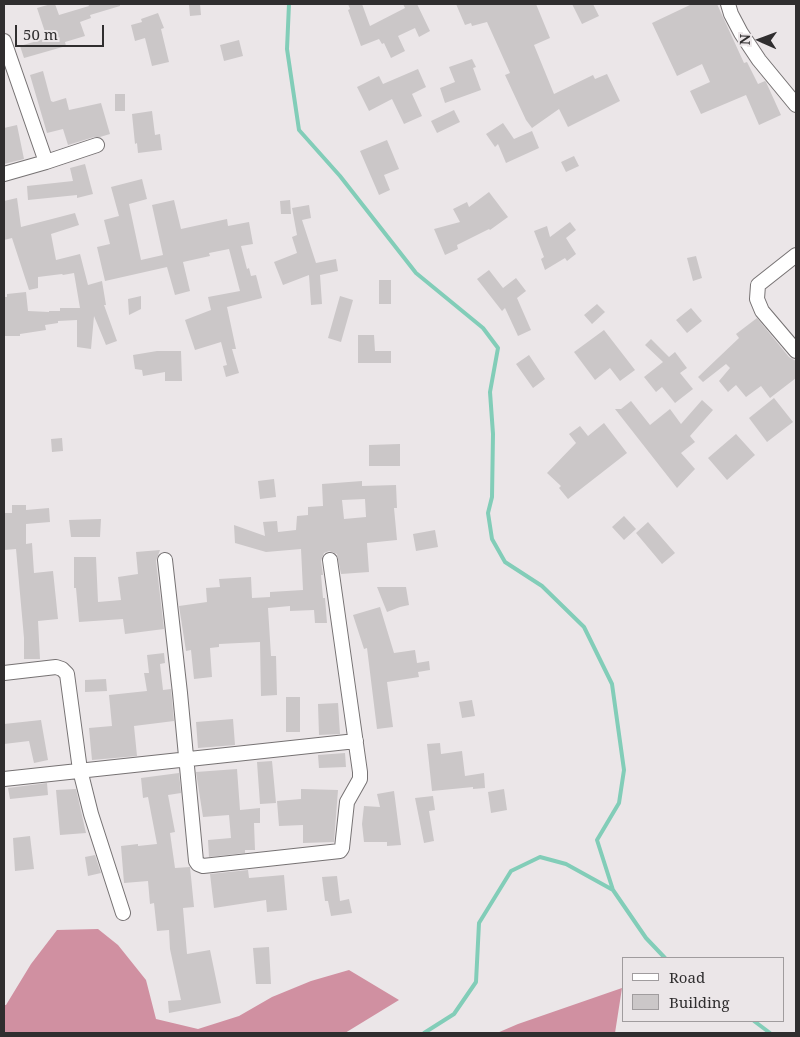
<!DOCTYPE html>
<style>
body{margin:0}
#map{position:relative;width:800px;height:1037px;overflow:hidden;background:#ebe6e8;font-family:"Noto Serif",serif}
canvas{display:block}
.frame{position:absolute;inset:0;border:5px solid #302e2f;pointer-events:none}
.legend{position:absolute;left:622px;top:957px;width:162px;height:65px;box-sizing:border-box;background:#ebe6e8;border:1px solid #a09c9e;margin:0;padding:6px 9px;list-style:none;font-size:15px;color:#302e2f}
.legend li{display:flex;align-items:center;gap:10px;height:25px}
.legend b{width:25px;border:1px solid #a09c9e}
.north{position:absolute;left:735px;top:15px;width:50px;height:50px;-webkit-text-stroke:4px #ebe6e8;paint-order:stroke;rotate:272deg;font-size:14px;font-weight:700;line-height:20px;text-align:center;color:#302e2f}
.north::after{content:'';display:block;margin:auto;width:18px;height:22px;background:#302e2f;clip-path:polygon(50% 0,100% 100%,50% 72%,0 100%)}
.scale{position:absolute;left:15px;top:25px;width:89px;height:22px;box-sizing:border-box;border:2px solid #302e2f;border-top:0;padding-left:6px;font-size:15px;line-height:18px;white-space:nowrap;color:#302e2f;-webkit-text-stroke:4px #ebe6e8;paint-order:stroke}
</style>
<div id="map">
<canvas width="800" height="1037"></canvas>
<div class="frame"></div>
<ul class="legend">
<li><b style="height:6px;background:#fff"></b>Road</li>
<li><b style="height:14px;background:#cbc7c8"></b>Building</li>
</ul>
<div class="north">N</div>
<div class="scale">50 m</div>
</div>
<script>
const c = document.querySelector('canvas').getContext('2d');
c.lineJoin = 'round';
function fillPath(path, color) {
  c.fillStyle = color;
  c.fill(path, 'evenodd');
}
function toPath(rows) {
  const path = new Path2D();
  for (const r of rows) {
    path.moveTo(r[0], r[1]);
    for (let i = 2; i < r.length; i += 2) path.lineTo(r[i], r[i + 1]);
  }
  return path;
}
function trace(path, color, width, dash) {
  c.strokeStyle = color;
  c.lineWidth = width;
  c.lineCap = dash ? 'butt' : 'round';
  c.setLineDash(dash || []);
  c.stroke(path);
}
fillPath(toPath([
 [98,929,118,945,146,980,156,1019,198,1029,239,1016,272,997,311,981,349,970,399,1000,345,1033,4,1033,4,1005,6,1005,31,964,57,930],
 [622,988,615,1033,497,1033,518,1024]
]), '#d090a1');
trace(toPath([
 [289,4,287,49,299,130,340,176,416,273,483,328,498,348,490,392,493,434,492,497,488,513,492,539,505,562,542,586,584,627,612,684,624,770,619,803,597,840,613,890,646,938,665,958],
 [754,1021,770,1033],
 [424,1033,454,1014,476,982,479,923,511,871,540,857,566,864,613,890]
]), '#82cdb8', 4);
fillPath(toPath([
 [51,4,55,4,59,15,89,6,88,4,120,4,120,6,90,15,91,18,80,22,85,36,65,42,66,46,24,58,20,46,47,38,37,8],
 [200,4,201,15,190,16,189,5],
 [348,4,362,4,370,26,405,8,403,4,417,4,430,31,419,37,415,28,398,36,405,51,391,58,384,43,382,44,379,39,361,46,348,10,350,9],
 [456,4,536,4,550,38,534,45,554,94,593,75,595,79,607,74,620,101,568,127,559,109,532,128,526,120,505,75,510,73,487,22,472,26,471,23,465,25],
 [572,4,593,4,599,16,582,24],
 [692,4,717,4,744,63,747,62,758,84,765,81,766,82,781,115,759,125,746,95,701,114,690,91,710,82,702,64,677,76,652,23],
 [158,13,164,28,161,29,169,62,152,66,145,38,135,41,131,25,142,22,141,19],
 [239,40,243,56,224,61,220,45],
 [472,59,476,67,473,68,481,90,445,103,440,88,455,82,449,67],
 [418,69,426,87,412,94,422,116,404,124,392,99,369,111,357,87,379,76,383,84],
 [43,71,51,101,53,102,66,98,69,110,101,103,110,134,100,137,94,137,68,145,63,129,47,133,30,75],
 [115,94,125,94,125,111,115,111],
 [454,110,460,122,437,133,431,121],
 [152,111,155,135,160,134,162,150,138,153,137,143,135,144,132,114],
 [503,123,514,139,532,131,539,148,506,163,498,144,495,147,486,134],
 [17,125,24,159,4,164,4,128],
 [387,140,399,169,384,175,390,190,379,195,360,151],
 [574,156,579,166,566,172,561,162],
 [85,164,93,194,77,198,77,195,28,200,27,186,73,181,70,168],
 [142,179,147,199,129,204,141,260,163,255,152,205,174,200,181,229,227,219,228,226,249,222,253,244,241,246,247,269,249,268,251,276,256,275,262,298,227,307,236,349,232,349,239,373,226,377,223,366,227,365,221,342,195,350,185,320,211,310,208,297,240,291,229,249,209,253,210,256,183,262,190,291,175,295,167,267,105,281,97,247,110,244,104,220,119,216,111,187],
 [489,192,508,217,490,230,489,229,457,245,458,249,445,255,434,229,460,222,453,209,467,202,469,207],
 [17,198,21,227,75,213,79,225,51,234,56,260,80,254,88,285,102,281,106,305,104,305,117,341,106,345,94,316,91,349,77,347,77,320,58,321,58,323,45,325,46,330,20,334,20,336,4,336,4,297,7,297,7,294,26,292,28,311,49,312,49,311,60,311,60,308,80,308,74,273,63,275,62,274,38,277,38,288,29,290,12,238,4,240,4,201],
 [290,200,291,214,281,214,280,201],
 [309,205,311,218,302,220,316,263,336,259,338,271,320,275,322,304,311,305,309,275,283,285,274,262,297,253,292,237,297,235,292,208],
 [570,222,576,230,566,238,576,254,567,261,565,258,545,270,541,259,544,257,534,231,547,226,550,237],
 [696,256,702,278,693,281,687,258],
 [489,270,503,288,516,278,526,291,517,298,531,330,518,336,505,308,502,311,477,279],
 [379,280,391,280,391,304,379,304],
 [141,296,141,309,129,315,128,299],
 [340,296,353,300,341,342,328,338],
 [597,304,605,312,592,324,584,315],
 [691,308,702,321,687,333,676,320],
 [757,318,789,357,796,361,796,378,770,398,761,386,746,397,736,385,728,392,719,381,730,368,726,364,703,382,698,377,739,338,736,334],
 [604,330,635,370,620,381,610,368,595,380,574,352],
 [358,335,374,335,375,351,391,351,391,363,358,363],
 [651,339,669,357,675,352,687,368,680,373,693,389,675,403,662,387,656,392,644,377,663,362,645,345],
 [157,351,181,351,182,381,165,381,165,372,143,376,142,370,135,369,133,355],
 [529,355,545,379,533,388,516,364],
 [774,398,793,422,767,442,749,418],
 [702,400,713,410,690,436,695,442,681,453,695,469,677,488,615,409,621,409,631,401,650,425,670,409,681,424],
 [604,423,627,453,568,499,559,488,561,486,547,473,576,443,569,434,580,426,588,436],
 [736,434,755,455,727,480,708,458],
 [62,438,63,451,52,452,51,439],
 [400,444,400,466,369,466,369,445],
 [274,479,276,497,260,499,258,481],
 [362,481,362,486,396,485,397,508,394,508,397,540,367,543,369,572,341,574,337,554,329,551,324,553,321,561,323,575,321,575,323,598,325,598,327,623,315,623,314,610,290,611,290,606,268,608,271,656,276,656,277,695,261,696,260,642,219,644,219,647,210,648,212,677,194,679,191,650,186,651,179,606,207,602,206,588,220,587,219,579,251,577,252,598,270,597,270,592,303,590,301,549,266,552,235,543,234,525,265,536,263,522,277,521,278,532,296,530,297,516,308,515,308,507,323,506,322,484],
 [365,499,366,517,344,519,342,500],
 [12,505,26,505,26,510,49,508,50,522,26,524,26,544,32,543,34,573,53,571,58,619,38,621,40,659,24,659,24,638,16,549,4,550,4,513,12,513],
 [624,516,636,529,624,540,612,527],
 [101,519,100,537,71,537,69,520],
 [648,522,675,553,662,564,636,533],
 [435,530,438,547,416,551,413,534],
 [160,550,156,561,164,629,125,634,123,619,79,622,76,588,74,588,74,557,96,557,98,602,121,600,118,577,138,574,136,552],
 [377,587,406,587,409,605,400,607,387,612],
 [380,607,394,653,415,650,417,663,429,661,430,670,418,672,419,677,387,682,393,727,377,729,367,648,364,649,353,615],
 [164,653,165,663,160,664,163,690,171,689,174,721,134,726,137,756,92,760,89,728,112,726,109,695,147,691,144,673,149,673,147,655],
 [106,679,107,691,85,692,85,680],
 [286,697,300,697,300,732,286,732],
 [472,700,475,716,462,718,459,702],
 [338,703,340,734,319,735,318,704],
 [233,719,235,745,198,748,196,722],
 [41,720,48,760,34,763,29,741,4,744,4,724],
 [440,743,441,754,462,751,465,776,484,773,485,788,473,789,473,787,432,791,427,744],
 [345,753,346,767,319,768,318,755],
 [272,761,276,803,260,804,257,762],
 [237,769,240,810,260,808,260,823,254,823,255,850,245,850,245,853,209,857,208,840,231,838,229,815,203,817,196,772],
 [179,773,181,793,168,795,175,832,170,833,175,868,190,867,194,907,183,908,187,954,210,950,221,1003,169,1013,168,1001,181,1000,170,949,169,930,157,931,154,903,150,904,148,881,124,883,121,846,138,844,138,846,157,844,148,797,143,798,141,778],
 [47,783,48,795,10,799,8,788],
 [76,789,86,833,60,835,56,790],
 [301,789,338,790,334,842,303,843,303,825,279,826,277,801,301,799],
 [504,789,507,810,491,813,488,792],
 [394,791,401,845,387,846,387,842,364,842,362,824,364,806,380,807,377,794],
 [433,796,435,810,429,811,434,841,424,843,415,798],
 [30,836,34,869,15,871,13,838],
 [95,855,101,873,88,876,85,857],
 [248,870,249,878,284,875,287,910,267,912,266,900,214,908,210,874],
 [337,876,340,901,349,899,352,913,331,916,328,901,325,901,322,877],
 [269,947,271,984,256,984,253,948]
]), '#cbc7c8');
const street = toPath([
 [728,4,731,14,741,33,759,60,796,105],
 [4,41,46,162,97,145],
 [4,174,46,162],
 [796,255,758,285,757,299,762,311,796,351],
 [165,560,180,693,196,861,198,864,203,866,340,851,342,848,347,802,360,779,360,772,330,560],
 [4,673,56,667,62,669,67,674,80,770,91,814,123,913],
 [4,779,356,741]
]);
trace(street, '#767273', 16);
trace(street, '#fff', 14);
</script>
